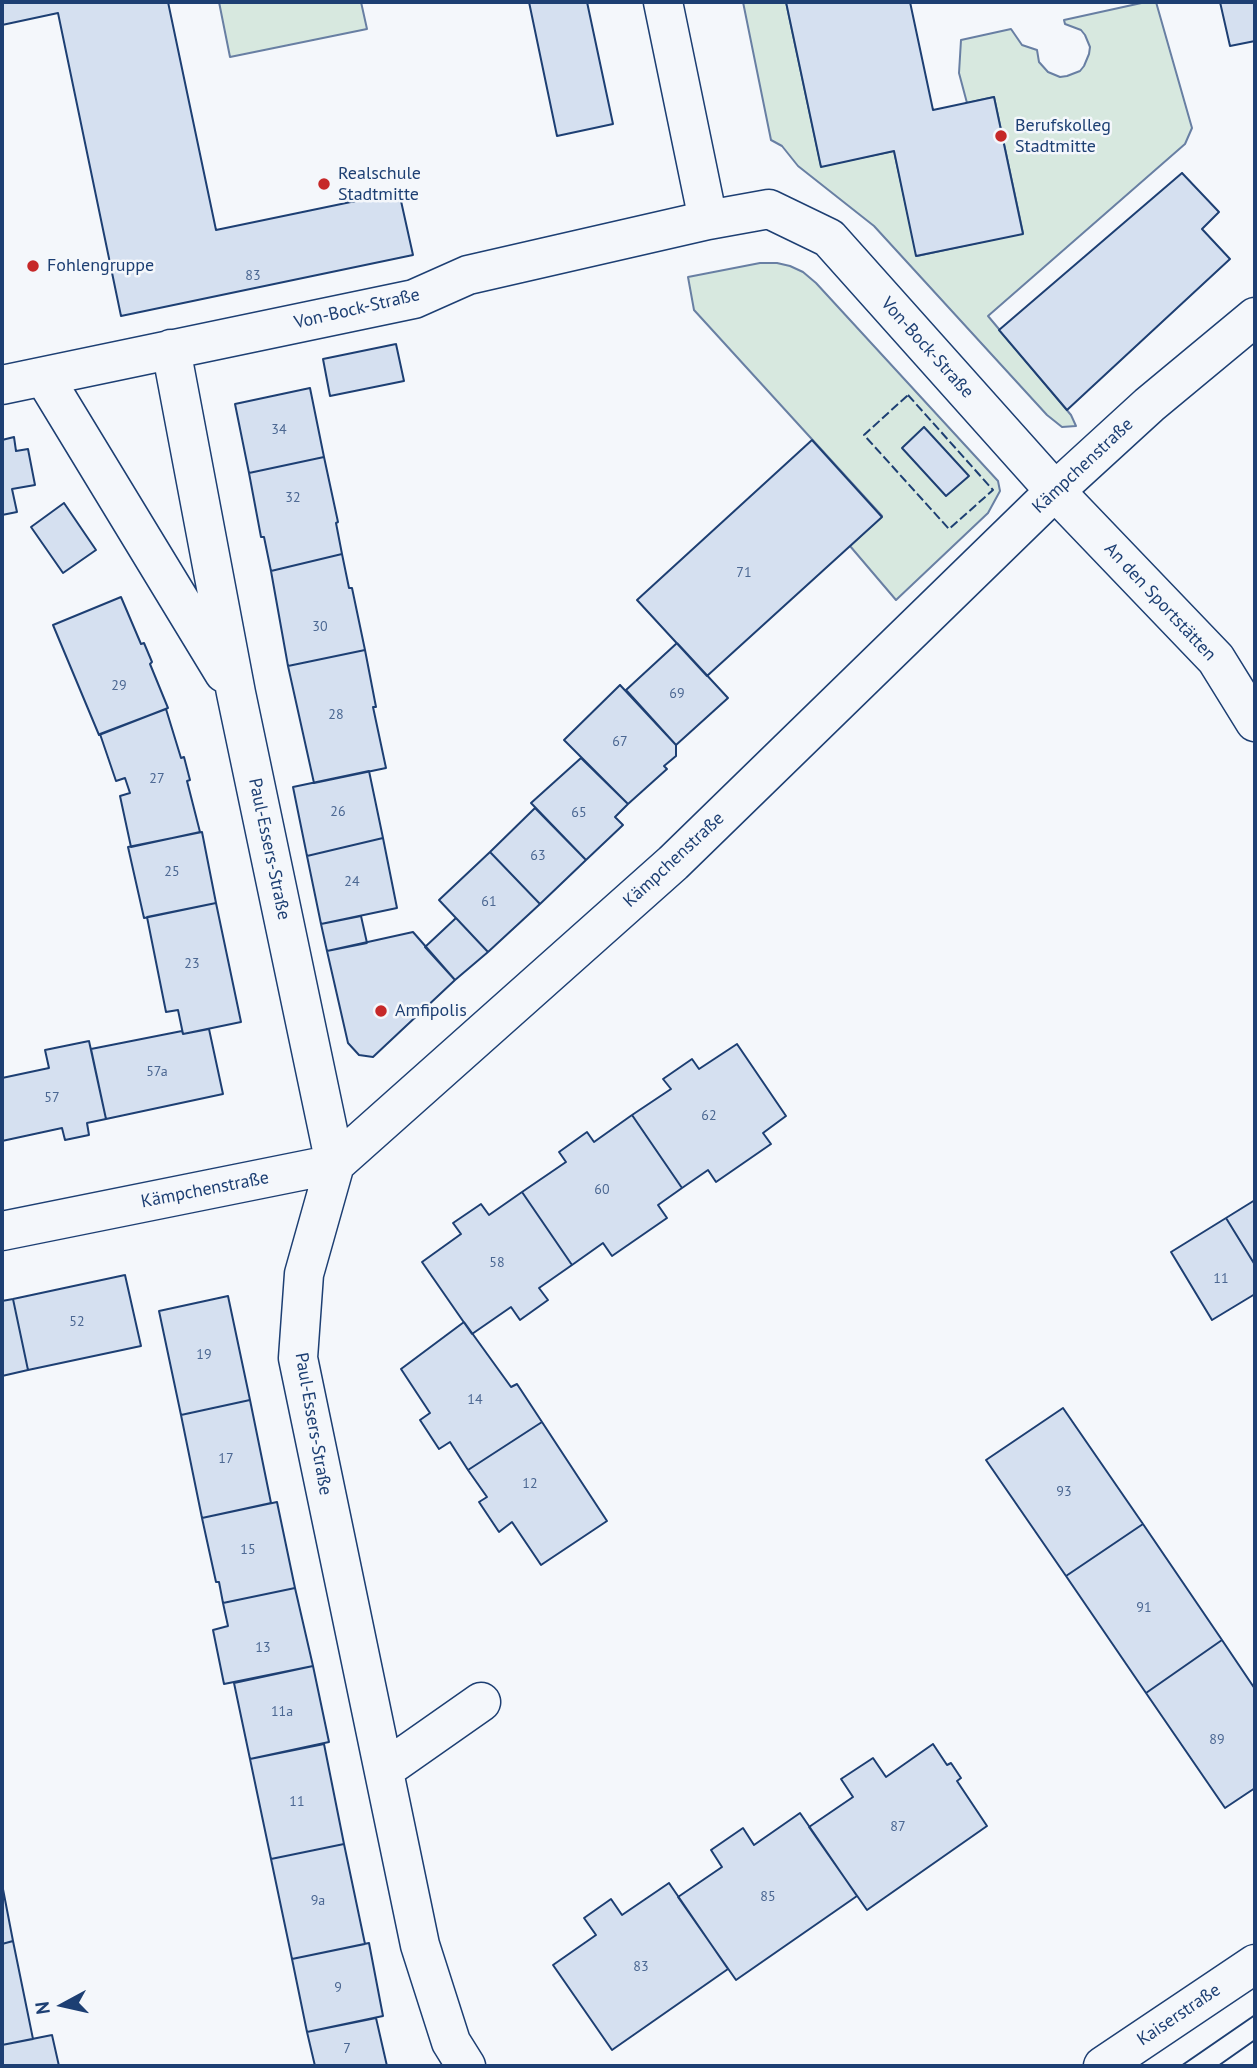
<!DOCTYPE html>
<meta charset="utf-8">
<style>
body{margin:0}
#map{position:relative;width:1257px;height:2068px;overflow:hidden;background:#f4f7fb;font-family:"PT Sans",sans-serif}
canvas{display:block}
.frame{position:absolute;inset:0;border:4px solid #1d3f73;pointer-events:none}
.north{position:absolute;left:28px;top:1970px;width:70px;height:70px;-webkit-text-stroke:5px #f4f7fb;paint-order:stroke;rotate:262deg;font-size:19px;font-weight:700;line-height:28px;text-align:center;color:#1d3f73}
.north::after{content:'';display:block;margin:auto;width:24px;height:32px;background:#1d3f73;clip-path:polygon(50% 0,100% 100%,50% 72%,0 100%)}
</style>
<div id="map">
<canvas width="1257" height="2068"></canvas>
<div class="frame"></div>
<div class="north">N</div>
</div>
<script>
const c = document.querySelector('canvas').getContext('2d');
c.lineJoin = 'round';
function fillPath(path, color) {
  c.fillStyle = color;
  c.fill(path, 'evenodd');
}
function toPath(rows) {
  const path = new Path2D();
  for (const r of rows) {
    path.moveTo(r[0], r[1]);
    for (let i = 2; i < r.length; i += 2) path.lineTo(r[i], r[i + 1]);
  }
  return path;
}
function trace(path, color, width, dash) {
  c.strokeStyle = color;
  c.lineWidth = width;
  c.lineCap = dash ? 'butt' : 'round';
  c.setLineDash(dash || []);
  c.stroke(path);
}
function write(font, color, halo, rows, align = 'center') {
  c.font = font + ' "PT Sans",sans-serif';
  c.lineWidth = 5;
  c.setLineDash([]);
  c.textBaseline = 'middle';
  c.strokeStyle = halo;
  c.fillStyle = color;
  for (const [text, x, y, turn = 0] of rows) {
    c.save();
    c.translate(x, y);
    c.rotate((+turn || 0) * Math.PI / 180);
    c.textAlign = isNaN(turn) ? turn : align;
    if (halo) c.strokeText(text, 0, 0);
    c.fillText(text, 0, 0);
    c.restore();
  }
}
const green = toPath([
 [219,2,361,2,367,29,230,57,219,2],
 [743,2,786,2,821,166,894,151,917,256,1023,233,994,97,967,103,959,73,961,40,1011,29,1022,45,1037,50,1039,62,1048,72,1060,77,1067,76,1080,71,1084,66,1089,54,1090,47,1085,35,1081,30,1065,24,1064,20,1146,2,1156,2,1192,128,1185,144,988,316,1071,415,1076,426,1062,427,1047,415,874,226,798,166,782,146,771,140,743,2],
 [760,263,777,263,790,266,803,272,816,283,998,481,1000,491,988,513,896,600,850,546,882,516,694,310,688,277,760,263]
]);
fillPath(green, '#d7e8df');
trace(green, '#687fa3', 2);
const building = toPath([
 [2,2,168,2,216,230,399,192,413,255,121,316,58,13,2,25,2,2],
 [529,2,587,2,613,124,557,136,529,2],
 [786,2,910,2,933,110,994,97,1023,234,916,256,894,151,821,167,786,2],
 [1220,2,1255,2,1255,41,1230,46,1220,2],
 [1182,173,1219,212,1202,229,1230,259,1067,410,999,330,1182,173],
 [396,344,404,381,330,396,323,359,396,344],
 [310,388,324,457,249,473,235,404,310,388],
 [924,427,969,476,946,496,902,448,924,427],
 [14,437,16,451,28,449,35,485,12,489,17,512,2,515,2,438,2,440,14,437],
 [812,440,882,517,707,676,637,600,812,440],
 [324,457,338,522,336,523,342,554,271,571,264,537,261,537,249,473,324,457],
 [64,503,96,550,63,573,31,527,64,503],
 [342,554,349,588,352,588,365,650,288,666,271,571,342,554],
 [121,597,141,644,144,643,152,662,150,664,168,708,99,735,53,625,121,597],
 [677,643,728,698,676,745,626,690,677,643],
 [365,650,376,707,373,707,386,768,314,783,288,666,365,650],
 [620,685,676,745,676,756,664,766,667,769,628,804,564,740,620,685],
 [166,709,181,758,184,757,190,780,187,781,200,832,131,847,120,796,130,793,125,778,116,781,100,734,166,709],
 [581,758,628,804,615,817,623,825,586,860,531,803,581,758],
 [369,771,383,838,307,856,293,787,369,771],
 [535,808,586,860,540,904,490,852,535,808],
 [202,832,216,903,144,918,128,847,202,832],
 [383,838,397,908,321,924,307,856,383,838],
 [490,852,540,904,488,952,439,900,490,852],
 [216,903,241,1022,183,1034,178,1010,166,1012,147,917,216,903],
 [361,916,367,943,327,951,321,924,361,916],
 [456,918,488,952,455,980,425,947,456,918],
 [413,932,455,980,373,1057,359,1055,348,1043,327,951,413,932],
 [209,1029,223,1094,106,1119,91,1049,182,1031,183,1034,209,1029],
 [89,1041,106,1119,87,1123,89,1135,65,1140,62,1128,2,1141,2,1078,49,1068,45,1050,89,1041],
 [737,1044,786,1116,763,1133,771,1144,716,1182,708,1170,682,1188,632,1115,671,1089,663,1079,692,1059,699,1069,737,1044],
 [632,1115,682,1188,658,1205,667,1218,612,1256,603,1243,572,1265,522,1192,566,1162,559,1152,587,1132,594,1142,632,1115],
 [522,1192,572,1265,539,1288,548,1300,520,1320,511,1307,472,1334,422,1262,461,1234,453,1223,481,1204,489,1215,522,1192],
 [1255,1200,1255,1265,1226,1218,1255,1200],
 [1226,1218,1255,1265,1255,1294,1212,1320,1171,1252,1226,1218],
 [125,1275,141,1346,28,1370,13,1299,125,1275],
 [228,1296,250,1400,181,1415,159,1311,228,1296],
 [13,1299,28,1370,2,1376,2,1301,13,1299],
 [464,1322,511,1387,517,1384,542,1422,468,1470,450,1442,439,1449,420,1420,430,1413,401,1369,464,1322],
 [250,1400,271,1503,202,1518,181,1415,250,1400],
 [1063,1408,1143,1524,1066,1576,986,1460,1063,1408],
 [542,1422,607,1521,541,1565,512,1522,499,1532,479,1502,487,1497,468,1470,542,1422],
 [277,1502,295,1588,223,1603,219,1582,216,1582,202,1518,277,1502],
 [1143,1524,1222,1640,1146,1693,1066,1576,1143,1524],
 [295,1588,313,1666,224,1684,213,1630,228,1626,223,1603,295,1588],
 [1222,1640,1255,1689,1255,1788,1225,1808,1146,1693,1222,1640],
 [313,1666,329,1742,250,1759,234,1683,313,1666],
 [324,1744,344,1844,271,1859,250,1759,324,1744],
 [933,1744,947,1765,951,1763,961,1778,957,1781,987,1826,867,1910,809,1827,853,1797,841,1779,873,1758,886,1777,933,1744],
 [800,1813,857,1896,736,1980,678,1897,722,1867,711,1850,743,1828,754,1845,800,1813],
 [344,1844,365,1944,292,1959,271,1859,344,1844],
 [669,1883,728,1969,612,2050,553,1965,596,1935,584,1918,611,1899,622,1915,669,1883],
 [2,1884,13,1941,2,1944,2,1884],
 [13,1941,33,2039,2,2045,2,1944,13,1941],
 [369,1943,383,2016,307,2032,292,1959,369,1943],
 [376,2018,387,2066,315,2066,307,2032,376,2018],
 [52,2035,59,2066,2,2066,2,2045,52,2035]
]);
fillPath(building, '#d5e0f0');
trace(building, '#1d3f73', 2);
const minor = toPath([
 [663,2,708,220],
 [171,349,236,693,335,1164,304,1274,298,1358,420,1945,451,2042,466,2066],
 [44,377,224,673],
 [2,385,414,299,468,275,708,220,769,209,829,238,1055,491,1216,659,1255,722],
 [2,1231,335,1164,673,863,1055,491,1149,405,1255,317],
 [384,1770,481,1702]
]);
const major = toPath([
 [1103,2066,1255,1964]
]);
trace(minor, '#1d3f73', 41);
trace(major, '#1d3f73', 41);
trace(minor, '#f4f7fb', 38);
trace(major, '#f4f7fb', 38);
trace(toPath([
 [1181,2066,1255,2015],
 [1218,2066,1255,2040]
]), '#1d3f73', 2);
trace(toPath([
 [908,395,993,490,949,529,864,435,908,395]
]), '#1d3f73', 2, [9, 3.5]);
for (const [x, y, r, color] of [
 [1001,136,7,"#c62828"],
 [324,184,7,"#c62828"],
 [33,266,7,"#c62828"],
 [381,1011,7,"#c62828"]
]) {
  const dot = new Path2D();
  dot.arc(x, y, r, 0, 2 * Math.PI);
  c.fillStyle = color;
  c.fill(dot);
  trace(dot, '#f4f7fb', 2.5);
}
write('14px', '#4b6792', null, [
 ["83",253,276],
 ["34",279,430],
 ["32",293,498],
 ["71",744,573],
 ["30",320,627],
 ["29",119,686],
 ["69",677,694],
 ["28",336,715],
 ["67",620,742],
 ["27",157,779],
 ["26",338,812],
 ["65",579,813],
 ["63",538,856],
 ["25",172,872],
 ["24",352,882],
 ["61",489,902],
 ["23",192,964],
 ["57a",157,1072],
 ["57",52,1098],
 ["62",709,1116],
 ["60",602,1190],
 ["58",497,1263],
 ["11",1221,1279],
 ["52",77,1322],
 ["19",204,1355],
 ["14",475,1400],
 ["17",226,1459],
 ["12",530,1484],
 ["93",1064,1492],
 ["15",248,1550],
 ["91",1144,1608],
 ["13",263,1648],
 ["11a",282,1712],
 ["89",1217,1740],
 ["11",297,1802],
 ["87",898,1827],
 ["85",768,1897],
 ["9a",318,1901],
 ["83",641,1967],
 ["9",338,1988],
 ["7",347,2049]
]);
write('18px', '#1d3f73', '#f4f7fb', [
 ["Berufskolleg",1015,126],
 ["Stadtmitte",1015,147],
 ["Realschule",338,174],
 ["Stadtmitte",338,195],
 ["Fohlengruppe",47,266],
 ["Amfipolis",395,1011]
], 'left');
write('18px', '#1d3f73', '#f4f7fb', [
 ["Von-Bock-Straße",357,309,-13],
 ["Von-Bock-Straße",927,348,48],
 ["Kämpchenstraße",1083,466,-43],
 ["An den Sportstätten",1160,602,47],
 ["Paul-Essers-Straße",269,849,78],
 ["Kämpchenstraße",674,860,-43],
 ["Kämpchenstraße",205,1190,-11],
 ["Paul-Essers-Straße",313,1424,80],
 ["Kaiserstraße",1179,2015,-34]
]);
</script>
